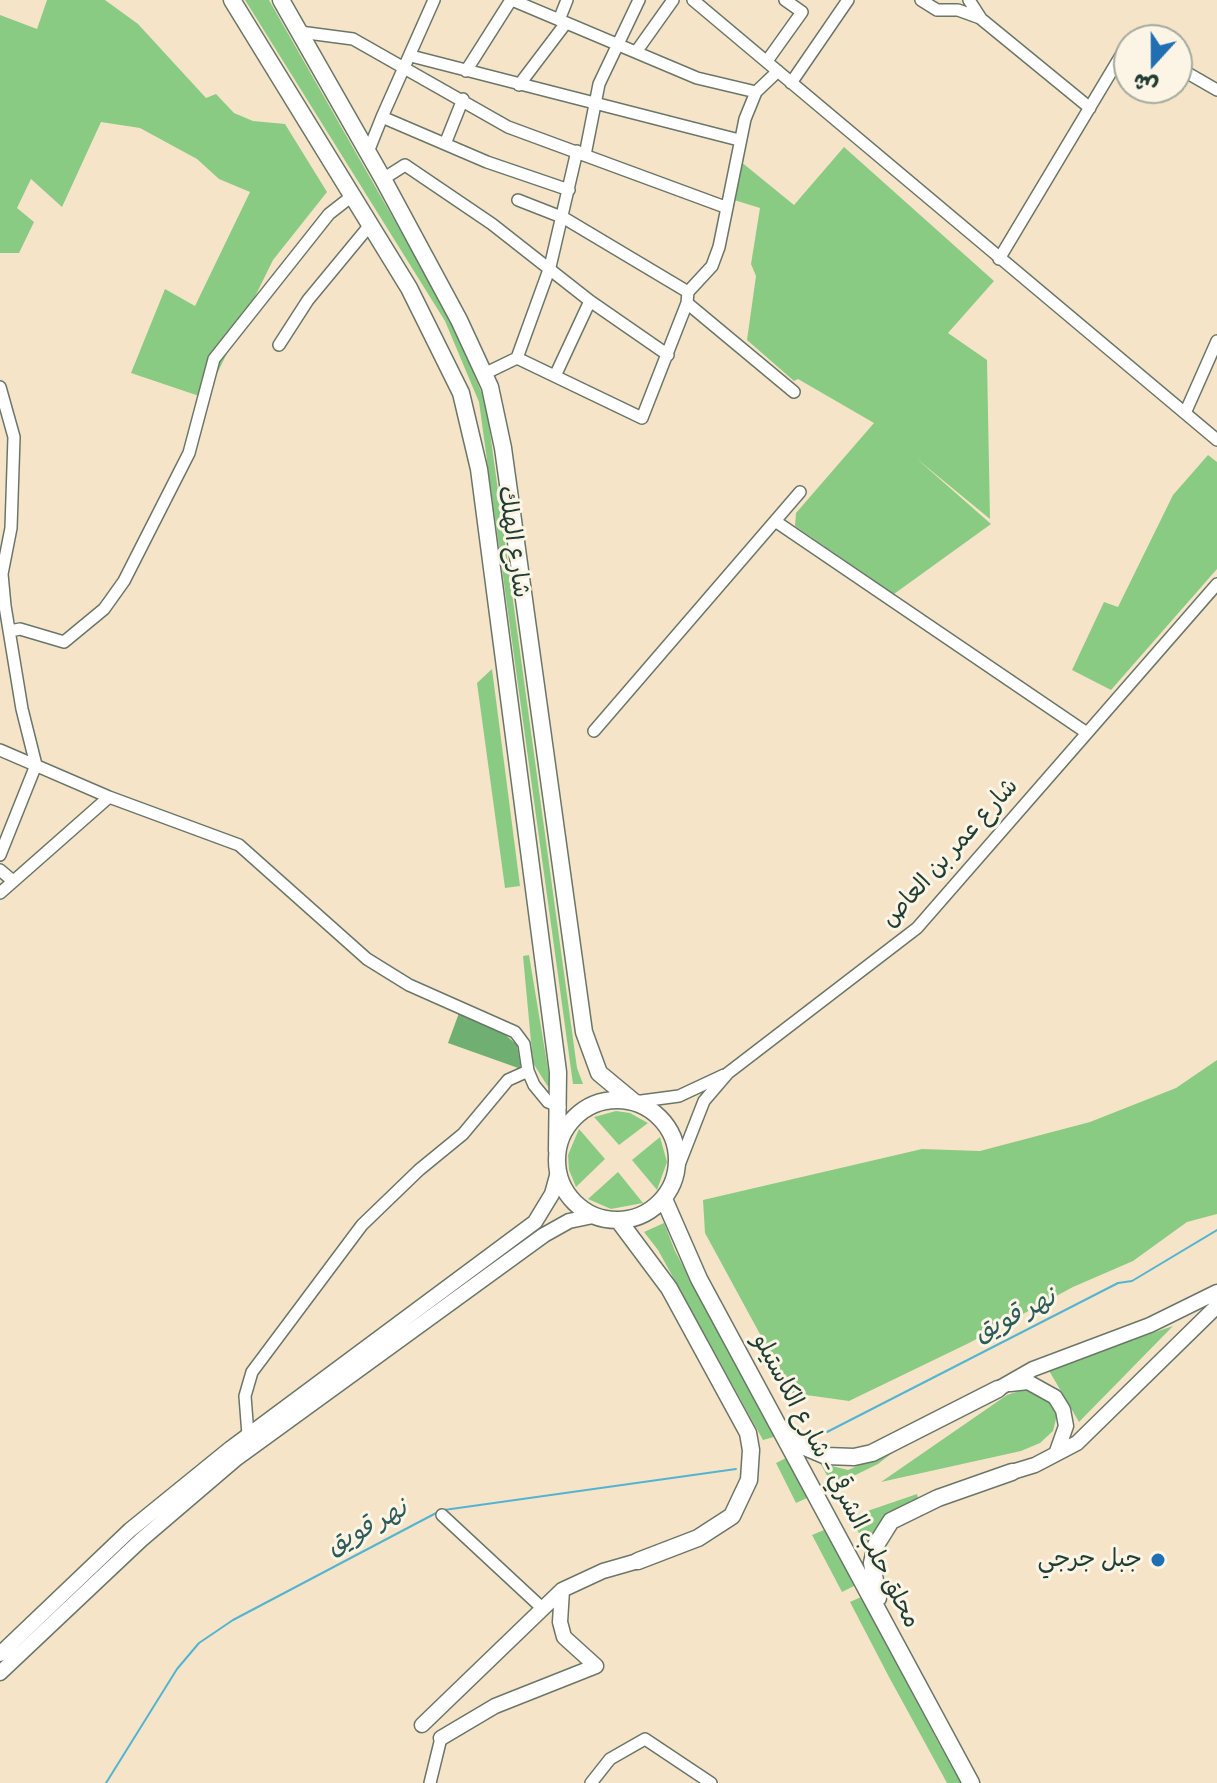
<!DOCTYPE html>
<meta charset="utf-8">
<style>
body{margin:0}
#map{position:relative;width:1217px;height:1783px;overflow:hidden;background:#f6e4c9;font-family:"Patrick Hand","Playpen Sans Arabic",sans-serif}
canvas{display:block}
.north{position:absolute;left:1113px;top:24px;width:80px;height:80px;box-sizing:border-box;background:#fcf5e5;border:2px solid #a4ab9e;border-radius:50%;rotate:201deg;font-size:22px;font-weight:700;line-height:32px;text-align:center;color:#1f3d34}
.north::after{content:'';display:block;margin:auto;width:28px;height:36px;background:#1f6fb2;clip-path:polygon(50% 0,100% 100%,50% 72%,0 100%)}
</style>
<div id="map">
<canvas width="1217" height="1783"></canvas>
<div class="north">ش</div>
</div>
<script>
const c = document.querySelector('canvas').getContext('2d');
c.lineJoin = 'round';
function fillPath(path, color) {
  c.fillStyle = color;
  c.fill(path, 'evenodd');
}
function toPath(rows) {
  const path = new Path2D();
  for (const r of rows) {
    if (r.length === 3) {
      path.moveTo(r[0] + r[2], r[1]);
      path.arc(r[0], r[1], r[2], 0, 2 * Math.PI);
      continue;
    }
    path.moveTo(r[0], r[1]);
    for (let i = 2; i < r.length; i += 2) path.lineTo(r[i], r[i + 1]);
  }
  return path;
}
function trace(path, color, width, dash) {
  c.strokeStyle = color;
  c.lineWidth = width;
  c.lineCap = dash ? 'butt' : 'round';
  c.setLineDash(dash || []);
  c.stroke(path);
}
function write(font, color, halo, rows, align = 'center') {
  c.font = font + ' "Patrick Hand","Playpen Sans Arabic",sans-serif';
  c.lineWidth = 6;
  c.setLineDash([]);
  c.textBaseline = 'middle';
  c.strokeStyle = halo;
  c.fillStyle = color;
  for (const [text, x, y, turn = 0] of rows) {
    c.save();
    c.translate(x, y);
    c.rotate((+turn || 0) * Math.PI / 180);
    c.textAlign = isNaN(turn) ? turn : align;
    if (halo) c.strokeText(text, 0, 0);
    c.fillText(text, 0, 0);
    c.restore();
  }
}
fillPath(toPath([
 [47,0,105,0,138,24,206,98,216,94,234,113,253,121,285,124,327,192,273,260,205,398,131,373,165,289,195,306,250,192,219,179,197,159,140,128,101,122,62,207,31,179,17,208,34,222,19,253,0,253,0,15,37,29],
 [245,0,269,0,450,318,486,403,577,1068,583,1084,573,1084,479,402,445,321],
 [844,147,994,281,948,333,987,360,990,519,917,459,991,524,894,594,795,526,796,513,874,423,798,379,794,381,747,340,756,276,751,264,760,208,734,200,740,161,794,205],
 [1208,455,1217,462,1217,569,1111,690,1072,670,1104,602,1118,607,1173,495],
 [492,669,520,886,505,888,477,683],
 [529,955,552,1093,533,1063,523,956],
 [1217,1060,1217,1214,1187,1222,1133,1261,1073,1287,969,1343,849,1401,792,1393,705,1233,703,1200,922,1149,980,1151,1090,1122,1176,1088],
 [616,1111,630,1113,648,1123,619,1145,594,1117],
 [579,1129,605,1159,576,1187,569,1170,568,1155],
 [660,1137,667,1162,657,1190,632,1160],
 [618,1172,643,1203,611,1209,588,1199],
 [664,1223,675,1251,774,1437,763,1440,658,1250,644,1232],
 [1173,1326,1079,1422,1048,1369],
 [1022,1390,1039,1391,1053,1402,1057,1415,1053,1431,1040,1443,1021,1451,881,1482,1007,1395],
 [900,1447,878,1464,833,1486,820,1463,848,1470],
 [786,1458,807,1498,796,1503,776,1463],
 [917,1494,918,1498,881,1521,867,1548,850,1517],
 [824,1530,856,1585,842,1592,812,1535],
 [861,1597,938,1742,961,1783,947,1783,889,1677,850,1602]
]), '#8acb83');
fillPath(toPath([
 [459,1013,501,1031,517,1045,521,1069,448,1043]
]), '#6faf71');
trace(toPath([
 [827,1432,1118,1283,1132,1281,1217,1230],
 [444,1510,736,1469],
 [106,1783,177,1669,199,1643,233,1620,438,1512]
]), '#53b4d2', 2);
const minor = toPath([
 [512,0,697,78,756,92],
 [693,0,1217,440],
 [921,0,937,10,958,10,980,18,1090,108],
 [969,0,980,17],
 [559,20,567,0],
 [300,32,353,39,508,127,725,207],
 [636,52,673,0],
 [411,56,739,140],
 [767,61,802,12,785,0],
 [1177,67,1217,90],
 [466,71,511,0],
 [791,83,848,0],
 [519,85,566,23],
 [382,117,434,0],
 [445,144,463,99],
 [368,152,382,117,487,162,569,190],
 [585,155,599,84,639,0],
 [383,179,405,165,492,224,590,301,668,355],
 [518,200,564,218,688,292],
 [999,259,1129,42],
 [687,303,794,392],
 [279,345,308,300,370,225],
 [517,358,550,267,577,151],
 [484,374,517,358,642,418,687,303,688,292,712,266,719,247,745,119,756,92,778,71],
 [555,376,590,301],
 [0,387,14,437,11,528,2,574,5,606,22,709,36,765,0,855],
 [1186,411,1217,341],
 [775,521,1087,733],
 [10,631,20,629,64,642,104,609,124,581,189,453,214,359,329,214,352,196],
 [594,731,800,492],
 [0,750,109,797,239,845,367,959,409,985,515,1032,524,1044,528,1071,534,1085,548,1102,560,1107],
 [0,870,13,881],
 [0,893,109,797],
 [634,1102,679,1096,724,1075],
 [677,1170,704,1101,728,1073,917,928,1217,584],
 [248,1435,245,1396,252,1372,362,1225,419,1170,463,1134,508,1080,528,1071],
 [442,1515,541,1607],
 [430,1783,441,1738],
 [591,1783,610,1759,645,1739,711,1783]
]);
const major = toPath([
 [1010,1384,1028,1382,1055,1397,1063,1410,1066,1426,1056,1454],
 [998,1389,1033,1369,1150,1325,1217,1292],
 [1012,1472,1035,1465,1077,1443,1217,1306],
 [0,1654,130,1530,231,1448,535,1222,552,1194,558,1172],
 [0,1673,141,1540,237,1458,544,1235,569,1221,593,1216],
 [422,1725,562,1590,603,1571,638,1561],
 [441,1738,495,1706,596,1666,564,1637,560,1622,562,1590]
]);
const highway = toPath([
 [232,0,409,288,461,393,479,469,558,1072,557,1151],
 [281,0,383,179,459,320,490,387,503,448,584,1032,599,1073,634,1102],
 [617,1160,60],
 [664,1199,699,1279,971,1783],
 [619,1221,669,1288,748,1433,751,1450,749,1480,732,1516,698,1538,638,1561],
 [787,1433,800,1445,826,1456,854,1457,872,1453,998,1389],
 [878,1598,872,1563,876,1545,891,1521,938,1498,1012,1472]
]);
trace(minor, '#6a7768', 14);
trace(major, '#6a7768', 17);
trace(highway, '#6a7768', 19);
trace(minor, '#fff', 11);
trace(major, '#fff', 14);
trace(highway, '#fff', 16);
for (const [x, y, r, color] of [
 [1158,1560,8,"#1f6fb2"]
]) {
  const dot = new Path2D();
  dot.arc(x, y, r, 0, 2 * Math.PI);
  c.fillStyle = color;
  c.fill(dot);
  trace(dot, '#fcf5e5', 3);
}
write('24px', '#1f3d34', '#fcf5e5', [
 ["شارع الهلك",513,542,82],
 ["شارع عمر بن العاص",950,853,-48],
 ["محلق حلب الشرقي - شارع الكاستيلو",836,1481,62]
]);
write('24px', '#1f3d34', '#fcf5e5', [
 ["جبل جرجي",1142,1560]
], 'right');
write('italic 26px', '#2c5b5c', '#fcf5e5', [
 ["نهر قويق",1015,1316,-27],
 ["نهر قويق",367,1528,-29]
]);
</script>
